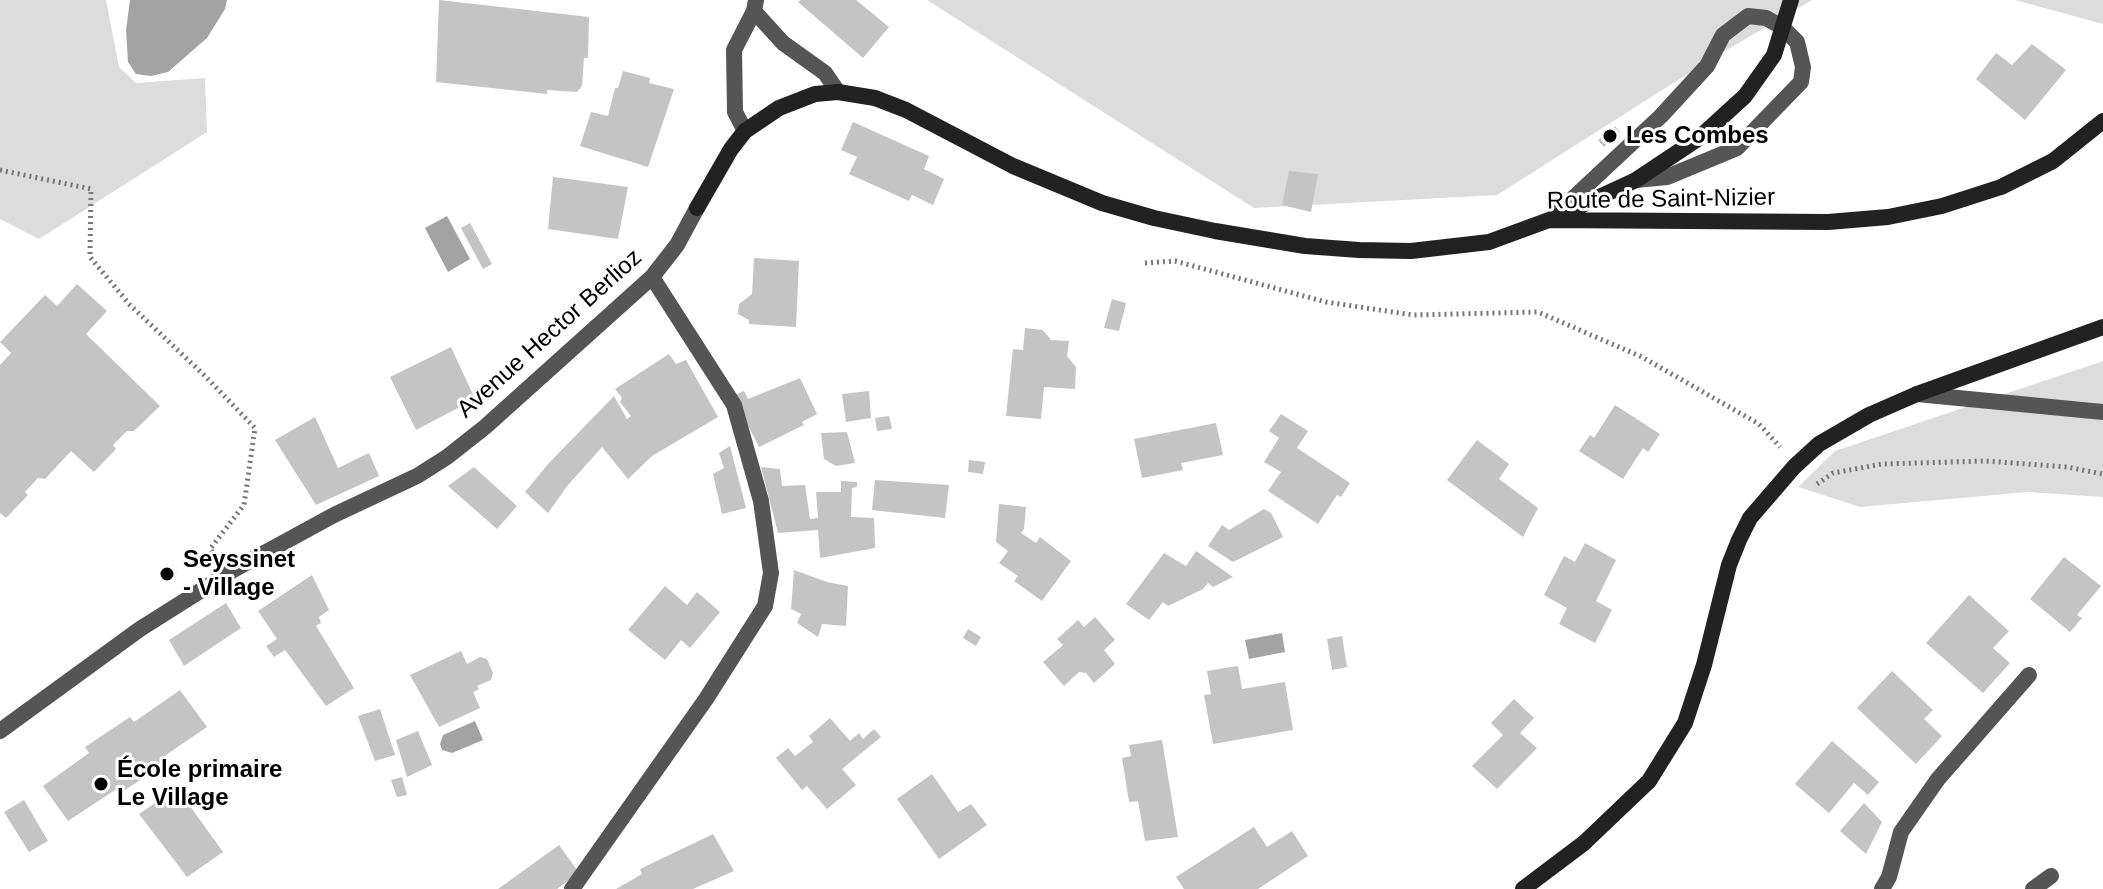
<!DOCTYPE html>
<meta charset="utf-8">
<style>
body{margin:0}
canvas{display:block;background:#fff}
</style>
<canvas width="2103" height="889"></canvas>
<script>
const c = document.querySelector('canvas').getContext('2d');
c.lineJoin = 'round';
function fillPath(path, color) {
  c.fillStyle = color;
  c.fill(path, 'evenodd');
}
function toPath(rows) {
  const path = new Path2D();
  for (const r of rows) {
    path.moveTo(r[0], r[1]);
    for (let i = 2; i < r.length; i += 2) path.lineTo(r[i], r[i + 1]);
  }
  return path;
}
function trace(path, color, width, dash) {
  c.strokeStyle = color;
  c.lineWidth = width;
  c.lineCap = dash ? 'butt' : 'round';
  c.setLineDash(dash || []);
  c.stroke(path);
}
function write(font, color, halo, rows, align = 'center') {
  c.font = font + ' Helvetica,sans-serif';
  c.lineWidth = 6;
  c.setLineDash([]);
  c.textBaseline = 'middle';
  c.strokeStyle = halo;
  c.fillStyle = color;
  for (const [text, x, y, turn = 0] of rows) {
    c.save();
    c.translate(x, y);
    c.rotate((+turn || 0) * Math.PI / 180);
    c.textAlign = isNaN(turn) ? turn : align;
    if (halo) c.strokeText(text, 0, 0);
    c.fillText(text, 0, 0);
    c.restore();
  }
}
fillPath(toPath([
 [0,0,106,0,119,67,136,83,205,78,207,132,39,239,0,219],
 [927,0,1812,0,1708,61,1497,195,1254,208],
 [2015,0,2103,0,2103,24],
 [2103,361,2103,497,2028,492,1860,507,1798,487,1835,451]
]), '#dcdcdc');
fillPath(toPath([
 [130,0,227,0,225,9,207,38,168,72,151,76,136,74,128,62,126,30],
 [447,216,470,259,448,272,425,228],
 [1282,633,1285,652,1249,659,1245,640],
 [475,721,483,740,452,753,442,750,440,744,443,735]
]), '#a3a3a3');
fillPath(toPath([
 [439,0,589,17,588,58,584,58,582,86,577,92,547,90,547,94,436,82],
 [801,0,856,0,889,27,863,58,798,2],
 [2032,44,2066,70,2025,120,1976,79,1996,53,2012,65],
 [623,71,650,78,649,83,674,89,648,167,580,146,591,112,608,116,615,88,618,88],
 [853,122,929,156,924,169,944,179,933,205,912,195,909,201,849,174,857,157,841,150],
 [1615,126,1620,132,1604,147,1598,140],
 [1289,171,1318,174,1311,212,1282,205],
 [553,177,628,187,618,239,548,229],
 [470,223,492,264,483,269,461,228],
 [754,258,799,261,796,327,749,324,749,320,738,314,739,304,752,294],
 [77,284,107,311,86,334,160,406,134,431,127,431,113,445,116,449,94,472,71,451,45,479,38,478,25,492,28,495,6,518,0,513,0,365,11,353,0,342,45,295,57,306],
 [1112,299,1126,303,1119,331,1104,328],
 [1025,328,1043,330,1051,340,1069,341,1067,356,1076,367,1075,389,1044,387,1041,419,1006,416,1013,349,1023,350],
 [451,347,475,399,416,430,390,377],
 [669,354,676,364,686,360,718,417,652,456,628,479,602,447,568,485,548,513,525,492,549,463,614,396,627,419,631,416,620,402,622,398,615,389],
 [800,378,817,414,802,422,804,425,759,447,737,404,735,395,744,391,748,399],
 [869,391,871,418,846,422,842,394],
 [1615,405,1660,434,1648,452,1643,448,1623,479,1579,451,1590,435,1594,438],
 [1281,414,1308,431,1297,448,1350,483,1341,497,1337,495,1318,524,1268,491,1281,472,1264,462,1279,438,1269,431],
 [889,416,892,429,877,431,875,418],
 [315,417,338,468,369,453,379,476,316,505,275,440],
 [1216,423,1223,455,1181,463,1183,470,1142,478,1134,439],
 [847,432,855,463,836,466,824,459,821,433],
 [1477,440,1509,464,1499,479,1538,508,1523,537,1447,480],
 [730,446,746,508,722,514,713,474,724,468,719,453],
 [969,460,985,462,983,474,968,472],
 [474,467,517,506,497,529,448,486],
 [761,467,780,469,782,486,805,485,810,519,818,518,816,492,841,492,841,481,857,482,857,487,852,488,851,517,874,518,875,548,820,558,818,530,778,533],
 [875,480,949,485,945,518,872,510],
 [999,504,1026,507,1024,529,1021,533,1036,543,1040,537,1071,561,1042,601,1014,581,1018,576,999,563,1008,551,996,542],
 [1264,509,1271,513,1283,537,1233,562,1208,546,1222,525,1229,530],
 [1585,543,1616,560,1596,601,1612,610,1595,643,1559,624,1567,608,1544,595,1564,556,1575,562],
 [1196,551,1233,577,1213,587,1208,583,1203,589,1168,606,1163,602,1149,620,1126,604,1164,553,1186,566],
 [2064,557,2101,586,2077,615,2082,618,2070,632,2030,599],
 [171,565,177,573,163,582,158,575],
 [794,570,827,582,848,586,846,626,822,624,818,637,797,623,801,614,791,609],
 [312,575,329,610,319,617,321,623,316,626,354,688,326,706,285,650,274,657,266,646,277,639,258,611],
 [665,586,687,605,697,592,720,612,690,648,681,640,665,660,628,630],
 [1969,595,2009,631,1993,648,2010,663,1983,693,1926,643],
 [226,603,241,628,184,666,169,640],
 [1095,617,1115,640,1104,650,1115,664,1094,683,1086,673,1079,672,1064,686,1043,662,1063,645,1057,639,1078,620,1084,627],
 [968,629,981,637,976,646,963,638],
 [1342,636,1347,667,1332,670,1327,639],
 [461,651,467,664,480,657,487,659,493,673,491,680,477,686,479,689,473,692,480,708,439,727,410,675],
 [1238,666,1242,689,1285,682,1293,730,1213,744,1204,695,1211,694,1207,671],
 [1892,671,1933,710,1924,719,1942,736,1916,764,1857,708],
 [180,690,207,727,160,759,163,765,119,794,115,790,68,821,43,786,89,753,85,747,130,717,134,722],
 [1514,699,1534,718,1520,733,1537,748,1497,789,1472,766,1503,735,1491,723],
 [380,709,395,755,375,761,358,716],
 [830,718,850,741,859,733,863,739,874,729,881,737,842,769,856,785,827,809,807,786,802,790,776,758,788,748,795,756,813,742,809,736],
 [418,731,432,765,407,777,396,740],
 [1162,740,1178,837,1145,841,1138,801,1129,802,1122,758,1131,756,1129,745],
 [1832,741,1879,782,1868,795,1854,783,1829,813,1795,784],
 [932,774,958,812,971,804,987,825,939,859,897,799],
 [402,777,407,795,397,797,391,780],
 [177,788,223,852,187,877,139,814],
 [24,800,48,841,29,852,4,812],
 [1864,803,1882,822,1866,854,1840,831],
 [1254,827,1267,847,1292,831,1308,856,1258,889,1184,889,1176,877],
 [713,834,734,871,693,889,616,889,642,874,640,869],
 [559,845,577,870,569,880,557,889,498,889]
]), '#c4c4c4');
trace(toPath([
 [0,170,91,189,90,257,130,305,205,376,255,428,244,505,210,549,213,553],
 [1145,263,1175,261,1326,302,1413,315,1538,312,1642,357,1759,424,1780,447],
 [1817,484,1833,473,1882,464,1986,461,2067,467,2103,474]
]), '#777', 5, [2, 4]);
trace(toPath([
 [1554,216,1661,116,1707,66,1723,35,1748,16,1766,18,1782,27,1797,42,1803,67,1801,82,1737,148,1667,177,1636,180]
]), '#555', 16);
trace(toPath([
 [754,11,783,43,825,73,838,92],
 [745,131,735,112,734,50,754,11,756,0],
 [1917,394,2103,412],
 [0,731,140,629,235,569,334,515,417,476,447,457,485,427,652,277,677,245,697,208],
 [572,889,706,699,765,606,771,573,761,501,734,405,652,277],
 [1882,889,1889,877,1901,832,1938,779,2029,675],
 [2033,889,2051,876]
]), '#555', 16);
trace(toPath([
 [697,208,731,149,745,131,779,108,815,94,838,92,875,98,906,110,1013,166,1102,203,1154,218,1215,231,1305,246,1359,250,1411,251,1489,242,1549,220,1828,222,1888,217,1942,206,2001,187,2053,161,2103,121],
 [1554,218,1636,180,1699,138,1745,96,1774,55,1791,0],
 [1523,889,1584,843,1649,781,1685,723,1704,665,1729,565,1739,540,1750,518,1794,467,1819,444,1869,415,1917,394,2103,327]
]), '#222', 16);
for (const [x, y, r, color] of [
 [1610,136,8,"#000"],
 [167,574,8,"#000"],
 [101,784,8,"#000"]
]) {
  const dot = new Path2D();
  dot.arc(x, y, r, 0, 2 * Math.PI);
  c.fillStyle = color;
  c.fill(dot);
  trace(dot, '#fff', 3);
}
write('bold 24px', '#000', '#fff', [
 ["Les Combes",1626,136],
 ["Seyssinet",183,560],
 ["- Village",183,588],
 ["École primaire",117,770],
 ["Le Village",117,798]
], 'left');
write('24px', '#000', '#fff', [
 ["Route de Saint-Nizier",1661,200,-1],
 ["Avenue Hector Berlioz",550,334,-42]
]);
</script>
